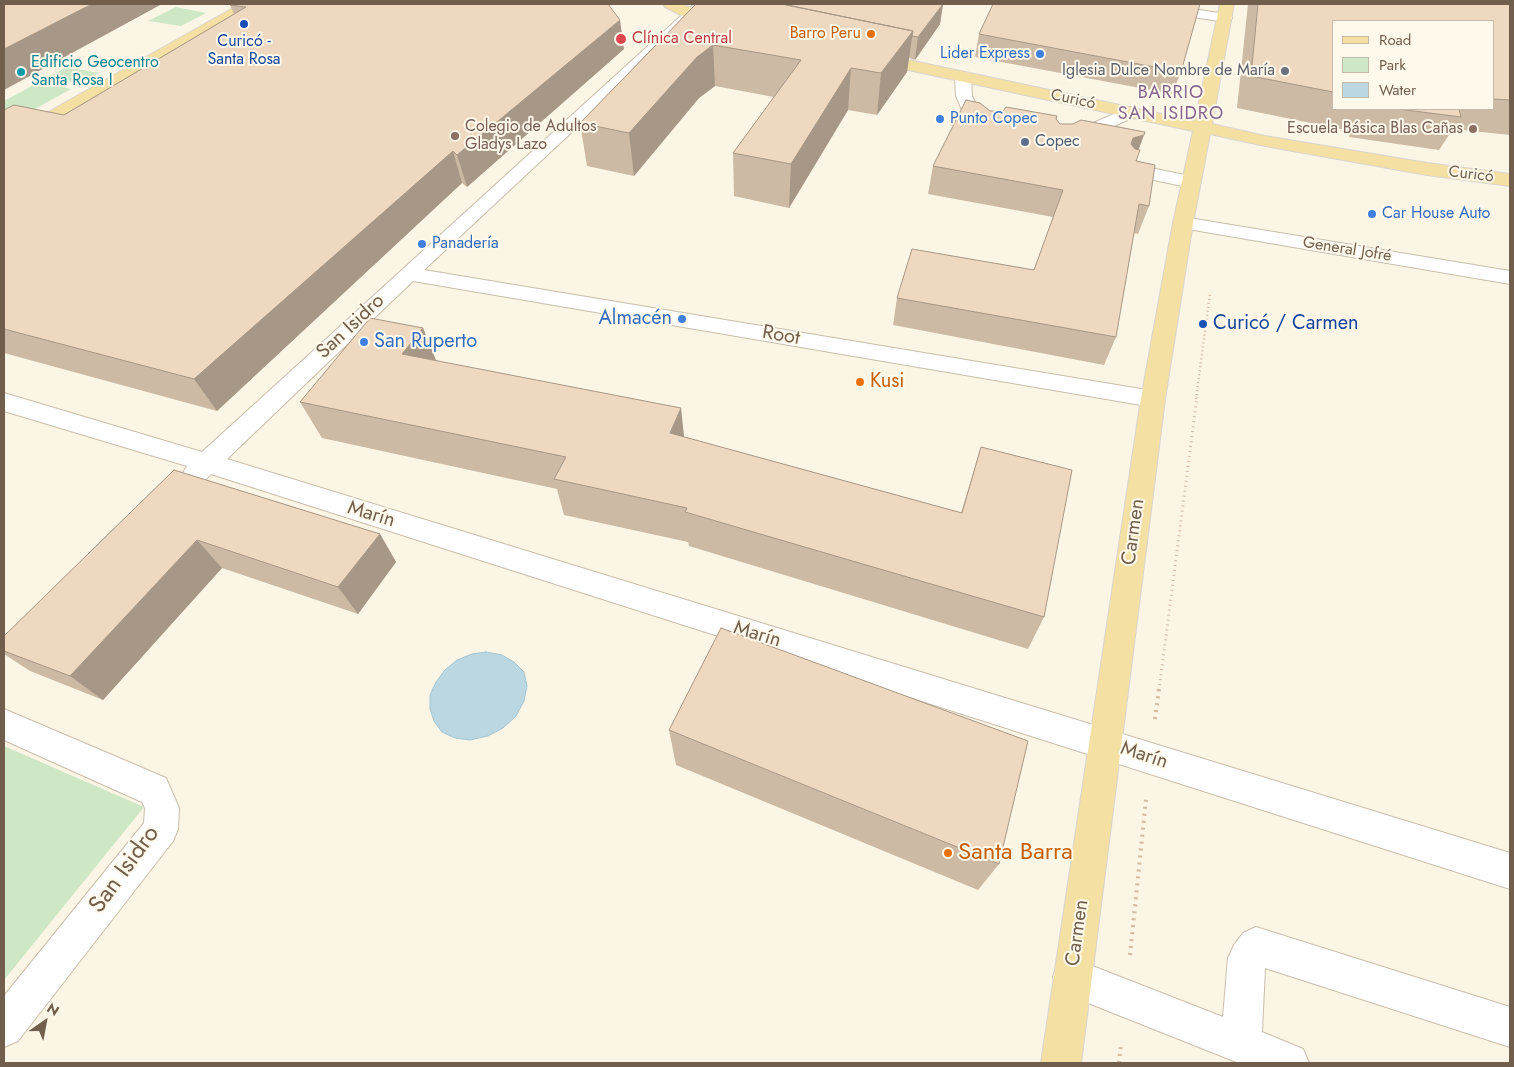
<!DOCTYPE html>
<meta charset="utf-8">
<style>
body{margin:0}
#map{position:relative;width:1514px;height:1067px;overflow:hidden;background:#faf5e5;font-family:Jost,sans-serif}
canvas{display:block}
.frame{position:absolute;inset:0;border:5px solid #715e4c;pointer-events:none}
.legend{position:absolute;left:1332px;top:20px;width:162px;height:90px;box-sizing:border-box;background:#fef9eb;border:1px solid #c6bbab;margin:0;padding:6px 9px;list-style:none;font-size:15px;color:#715e4c}
.legend li{display:flex;align-items:center;gap:10px;height:25px}
.legend b{width:25px;border:1px solid #c6bbab}
.north{position:absolute;left:20px;top:997px;width:50px;height:50px;-webkit-text-stroke:4px #fef9eb;paint-order:stroke;rotate:33deg;font-size:14px;font-weight:700;line-height:20px;text-align:center;color:#715e4c}
.north::after{content:'';display:block;margin:auto;width:18px;height:22px;background:#715e4c;clip-path:polygon(50% 0,100% 100%,50% 72%,0 100%)}
</style>
<div id="map">
<canvas width="1514" height="1067"></canvas>
<div class="frame"></div>
<ul class="legend">
<li><b style="height:6px;background:#f4e0a2"></b>Road</li>
<li><b style="height:14px;background:#cee7c5"></b>Park</li>
<li><b style="height:14px;background:#bbd8e2"></b>Water</li>
</ul>
<div class="north">N</div>
</div>
<script>
const c = document.querySelector('canvas').getContext('2d');
c.lineJoin = 'round';
function fillPath(path, color) {
  c.fillStyle = color;
  c.fill(path, 'evenodd');
}
function toPath(rows) {
  const path = new Path2D();
  for (const r of rows) {
    path.moveTo(r[0], r[1]);
    for (let i = 2; i < r.length; i += 2) path.lineTo(r[i], r[i + 1]);
  }
  return path;
}
function trace(path, color, width, dash) {
  c.strokeStyle = color;
  c.lineWidth = width;
  c.lineCap = dash ? 'butt' : 'round';
  c.setLineDash(dash || []);
  c.stroke(path);
}
function write(font, color, halo, rows, align = 'center') {
  c.font = font + ' Jost,sans-serif';
  c.lineWidth = 4;
  c.setLineDash([]);
  c.textBaseline = 'middle';
  c.strokeStyle = halo;
  c.fillStyle = color;
  for (const [text, x, y, turn = 0] of rows) {
    c.save();
    c.translate(x, y);
    c.rotate((+turn || 0) * Math.PI / 180);
    c.textAlign = isNaN(turn) ? turn : align;
    if (halo) c.strokeText(text, 0, 0);
    c.fillText(text, 0, 0);
    c.restore();
  }
}
fillPath(toPath([
 [176,7,206,13,181,26,148,21],
 [67,67,99,73,80,84,48,77],
 [39,82,71,89,10,123,4,122,4,101],
 [4,746,144,807,4,980]
]), '#cee7c5');
const water = toPath([
 [486,652,502,655,514,662,524,672,527,686,524,701,516,716,503,728,488,736,470,740,455,738,442,732,434,721,430,709,430,695,436,682,445,670,457,660,472,654,486,652]
]);
fillPath(water, '#bbd8e2');
trace(water, '#a2c5d3', 1);
const minor = toPath([
 [694,4,709,4,424,270,1153,391,1162,393,1165,399,1162,405,1153,407,413,281,227,459,1510,853,1510,889,211,474,205,480,196,483,187,480,183,473,187,466,4,411,4,393,202,452,694,4],
 [1130,4,1163,4,1225,14,1230,15,1232,18,1230,21,1225,22,1137,8,1132,7,1130,4],
 [963,72,969,74,971,77,972,96,982,117,996,130,993,134,987,135,981,134,966,119,956,96,955,77,957,74,963,72],
 [1130,107,1136,108,1139,112,1136,116,1075,144,1069,145,1063,144,1060,140,1063,136,1130,107],
 [1132,164,1199,178,1201,182,1199,186,1192,188,1125,174,1123,170,1125,166,1132,164],
 [1183,217,1510,271,1510,284,1176,227,1173,223,1176,219,1183,217],
 [4,709,166,778,179,808,178,829,173,841,18,1041,4,1047,4,996,144,823,145,808,142,802,4,740,4,709],
 [1256,927,1510,1007,1510,1047,1265,968,1262,1032,1303,1049,1309,1063,1239,1063,1058,991,1053,977,1058,963,1072,958,1223,1017,1228,958,1234,945,1243,933,1256,927]
]);
const major = toPath([
 [240,4,257,4,255,7,10,148,4,149,4,137,240,4],
 [663,4,681,4,727,22,729,25,727,28,722,29,717,28,685,17,665,7,663,4],
 [1220,4,1234,4,1212,124,1265,136,1427,163,1510,174,1510,186,1427,175,1265,146,1210,134,1193,223,1165,399,1081,1063,1041,1063,1141,399,1173,223,1193,131,871,62,865,60,863,57,865,54,871,52,1195,121,1220,4]
]);
trace(minor, '#cbbeac', 2);
trace(major, '#dad5d0', 2);
trace(toPath([
 [1196,399,1210,294]
]), '#d2bba2', 2.5, [1, 3]);
trace(toPath([
 [1159,690,1197,397]
]), '#d2bba2', 3, [1, 4]);
trace(toPath([
 [1155,719,1159,689],
 [1130,955,1146,799],
 [1119,1063,1121,1043]
]), '#d2bba2', 4, [2, 5]);
fillPath(minor, '#fff');
fillPath(major, '#f4e0a2');
fillPath(toPath([
 [696,4,943,4,940,24,915,60,909,58,907,72,877,115,848,110,789,208,734,196,733,153,774,97,715,86,699,98,634,176,587,166,580,123],
 [1248,4,1510,4,1510,135,1453,129,1439,150,1349,137,1350,131,1237,108],
 [1333,21,1493,21,1493,109,1333,109],
 [230,5,624,49,467,187,462,183,217,411,4,353,4,110,64,115,234,14],
 [979,34,1181,72,1172,94,975,57],
 [990,111,1056,119,1060,124,1139,150,1136,161,1149,206,1138,234,1134,233,1116,337,1104,365,893,325,897,298,1034,270,1053,217,928,194,933,166],
 [423,328,436,361,684,437,961,513,981,447,1044,617,1028,649,689,546,688,542,564,515,557,489,322,438,300,402],
 [174,470,380,534,396,562,358,614,222,568,103,700,30,671,4,654,4,636],
 [669,730,999,864,978,890,676,765]
]), '#cdbaa4');
fillPath(toPath([
 [92,4,162,4,4,90,4,49],
 [943,4,940,24,915,60,918,37],
 [620,20,624,49,467,187,457,155],
 [913,31,907,72,877,115,881,73],
 [713,45,715,86,699,98,634,176,629,133,697,57],
 [851,68,848,110,789,208,791,164],
 [1144,135,1134,162,1123,165,1133,138],
 [453,151,462,183,217,411,194,379],
 [423,328,438,365,402,354],
 [681,408,685,445,670,433],
 [380,534,396,562,358,614,338,587],
 [197,540,222,568,103,700,70,676]
]), '#a79786');
const building = toPath([
 [4,4,92,4,4,49,4,4],
 [232,4,608,4,620,20,457,155,453,151,194,379,4,329,4,110,14,105,64,115,246,7,230,5,232,4],
 [696,4,782,4,913,31,881,73,851,68,791,164,733,153,801,60,713,45,697,57,629,133,580,123,696,4],
 [782,4,943,4,918,37,912,36,913,31,782,4],
 [993,4,1200,4,1181,72,979,34,993,4],
 [1258,4,1510,4,1510,100,1493,99,1493,21,1333,21,1333,92,1251,76,1258,4],
 [966,100,980,103,990,111,1003,111,1006,107,1057,116,1056,119,1060,124,1073,124,1081,120,1145,132,1144,135,1133,138,1131,144,1135,149,1140,150,1136,161,1155,165,1149,206,1139,204,1116,337,897,298,912,249,1034,270,1063,190,933,166,966,100],
 [1398,109,1459,109,1461,117,1398,109],
 [370,318,423,328,402,354,681,408,670,433,962,513,981,447,1072,470,1044,617,685,512,687,508,554,479,566,457,300,402,370,318],
 [174,470,380,534,338,587,197,540,70,676,4,651,4,636,174,470],
 [721,628,1028,741,999,864,669,730,721,628]
]);
fillPath(building, '#eed8bf');
trace(building, '#a79786', 1);
for (const [x, y, r, color] of [
 [244,24,5,"#1a4fb4"],
 [871,34,5,"#e8710a"],
 [621,39,6,"#e0444e"],
 [1040,54,5,"#3f7fe0"],
 [1285,71,5,"#6b7280"],
 [21,72,5,"#0f9aa8"],
 [940,119,5,"#3f7fe0"],
 [1473,129,5,"#8d6e63"],
 [455,136,5,"#8d6e63"],
 [1025,142,5,"#5c6f8a"],
 [1372,214,5,"#3f7fe0"],
 [422,244,5,"#3f7fe0"],
 [682,319,5,"#3f7fe0"],
 [1203,324,5,"#1a4fb4"],
 [364,342,5,"#3f7fe0"],
 [860,382,5,"#e8710a"],
 [948,853,5,"#e8710a"]
]) {
  const dot = new Path2D();
  dot.arc(x, y, r, 0, 2 * Math.PI);
  c.fillStyle = color;
  c.fill(dot);
  trace(dot, '#fef9eb', 2);
}
write('16px', '#c56008', '#fef9eb', [
 ["Barro Peru",861,34]
], 'right');
write('16px', '#be3a42', '#fef9eb', [
 ["Clínica Central",632,39]
], 'left');
write('16px', '#164399', '#fef9eb', [
 ["Curicó -",244,42],
 ["Santa Rosa",244,60]
]);
write('16px', '#366cbe', '#fef9eb', [
 ["Lider Express",1030,54,"right"],
 ["Punto Copec",950,119],
 ["Car House Auto",1382,214],
 ["Panadería",432,244]
], 'left');
write('16px', '#0d838f', '#fef9eb', [
 ["Edificio Geocentro",31,63],
 ["Santa Rosa I",31,81]
], 'left');
write('16px', '#5b616d', '#fef9eb', [
 ["Iglesia Dulce Nombre de María",1275,71]
], 'right');
write('16px', '#715e4c', '#fef9eb', [
 ["Curicó",1073,100,12],
 ["Curicó",1471,175,7],
 ["General Jofré",1347,250,9]
]);
write('16px', '#785e54', '#fef9eb', [
 ["Colegio de Adultos",465,127],
 ["Gladys Lazo",465,145],
 ["Escuela Básica Blas Cañas",1463,129,"right"]
], 'left');
write('16px', '#4e5e75', '#fef9eb', [
 ["Copec",1035,142]
], 'left');
c.letterSpacing = '1px';
write('18px', '#85648d', '#fef9eb', [
 ["BARRIO",1171,94],
 ["SAN ISIDRO",1171,115]
]);
c.letterSpacing = '0px';
write('20px', '#366cbe', '#fef9eb', [
 ["Almacén",672,319],
 ["San Ruperto",374,342,"left"]
], 'right');
write('20px', '#164399', '#fef9eb', [
 ["Curicó / Carmen",1213,324]
], 'left');
write('20px', '#715e4c', '#fef9eb', [
 ["San Isidro",351,327,-43],
 ["Root",781,336,10],
 ["Marín",371,515,17],
 ["Carmen",1134,532,-82],
 ["Marín",757,635,17],
 ["Marín",1144,756,18],
 ["Carmen",1078,933,-82]
]);
write('20px', '#c56008', '#fef9eb', [
 ["Kusi",870,382]
], 'left');
write('24px', '#c56008', '#fef9eb', [
 ["Santa Barra",958,853]
], 'left');
write('24px', '#715e4c', '#fef9eb', [
 ["San Isidro",125,870,-54]
]);
</script>
